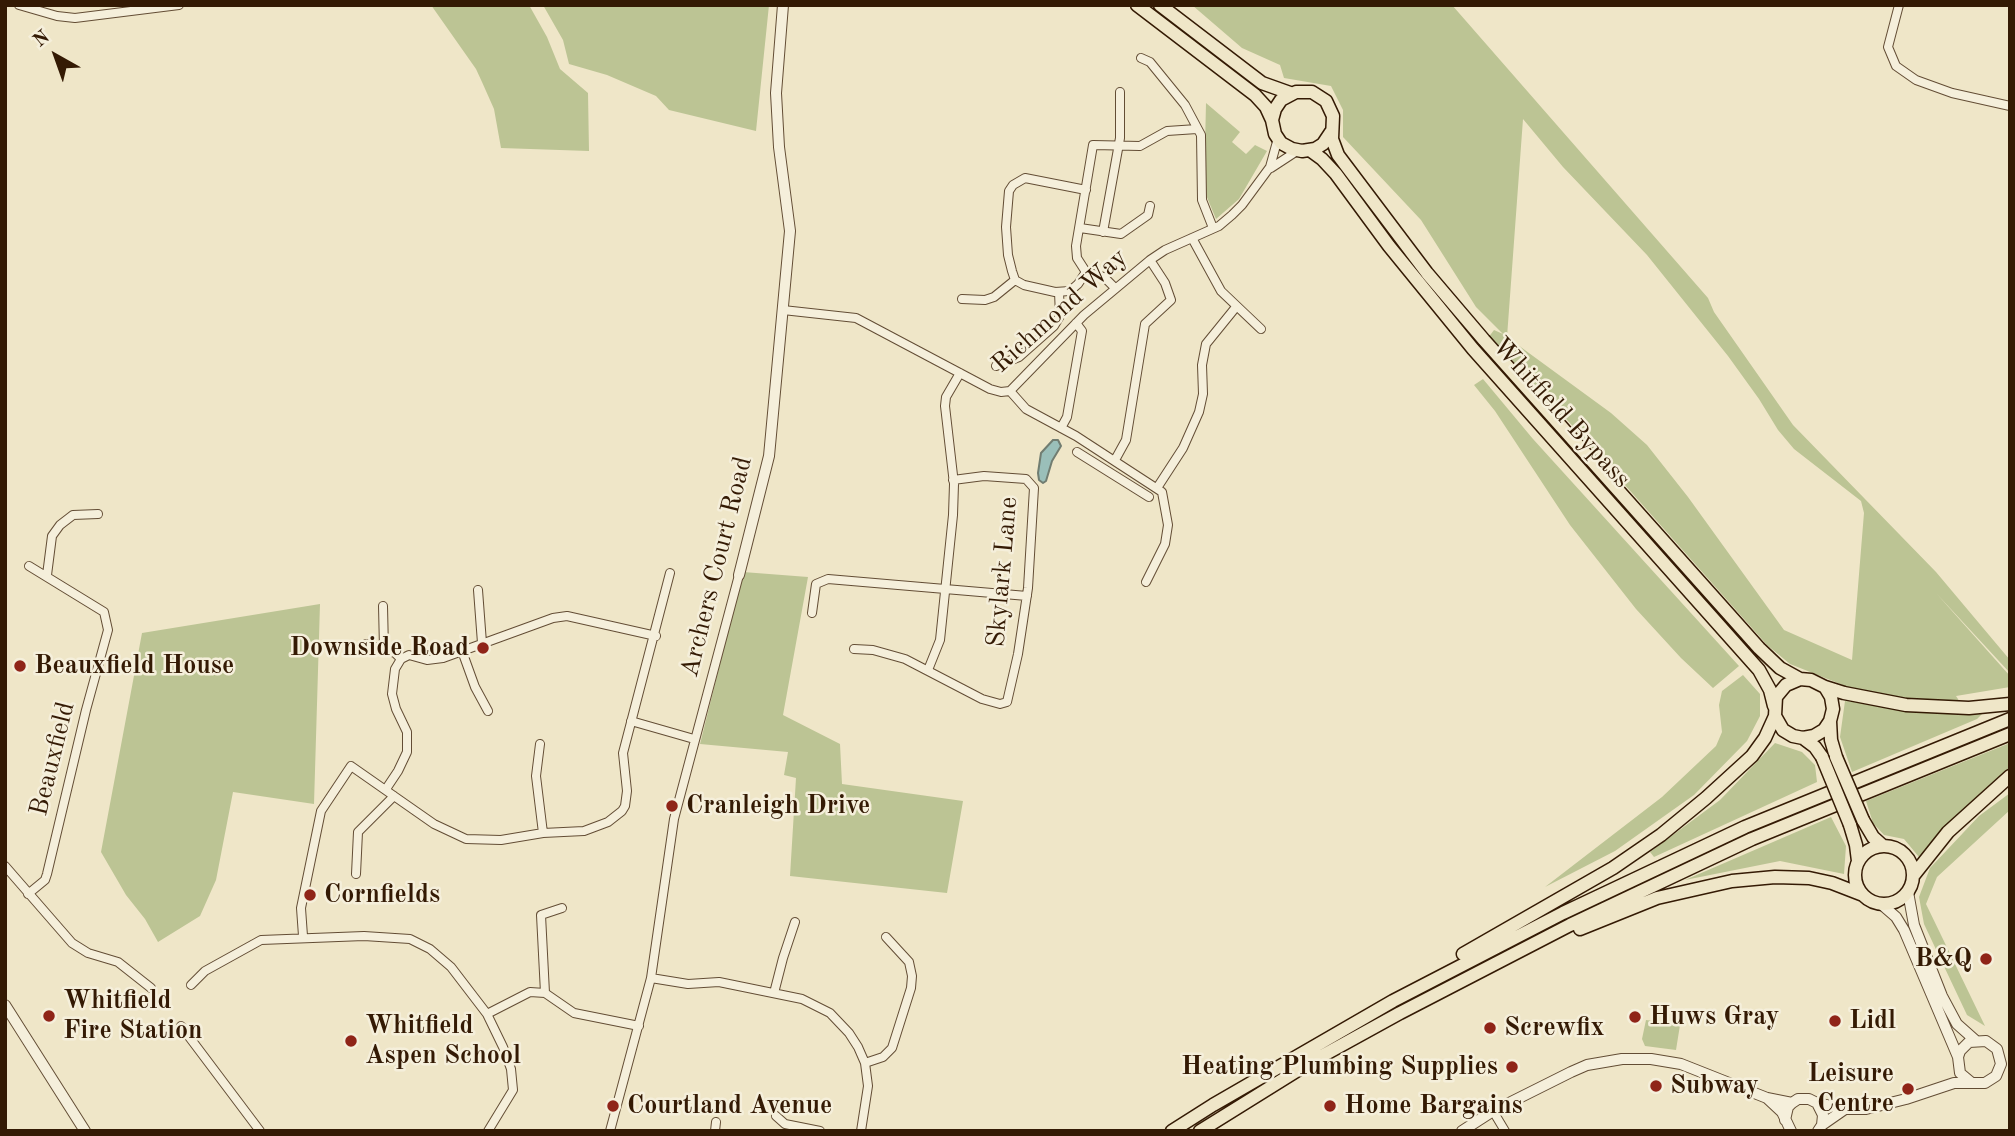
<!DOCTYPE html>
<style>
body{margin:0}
#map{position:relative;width:2015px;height:1136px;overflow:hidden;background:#efe6c8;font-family:"Old Standard TT",serif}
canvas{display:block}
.frame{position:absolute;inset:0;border:7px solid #341a04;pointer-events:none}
.north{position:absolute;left:21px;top:21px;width:70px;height:70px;-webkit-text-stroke:5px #f5efdb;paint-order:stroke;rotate:320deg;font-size:19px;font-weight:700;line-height:28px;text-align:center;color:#341a04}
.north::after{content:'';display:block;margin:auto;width:24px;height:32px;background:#341a04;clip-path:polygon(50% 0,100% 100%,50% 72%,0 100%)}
</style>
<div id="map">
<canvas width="2015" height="1136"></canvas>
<div class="frame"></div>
<div class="north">N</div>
</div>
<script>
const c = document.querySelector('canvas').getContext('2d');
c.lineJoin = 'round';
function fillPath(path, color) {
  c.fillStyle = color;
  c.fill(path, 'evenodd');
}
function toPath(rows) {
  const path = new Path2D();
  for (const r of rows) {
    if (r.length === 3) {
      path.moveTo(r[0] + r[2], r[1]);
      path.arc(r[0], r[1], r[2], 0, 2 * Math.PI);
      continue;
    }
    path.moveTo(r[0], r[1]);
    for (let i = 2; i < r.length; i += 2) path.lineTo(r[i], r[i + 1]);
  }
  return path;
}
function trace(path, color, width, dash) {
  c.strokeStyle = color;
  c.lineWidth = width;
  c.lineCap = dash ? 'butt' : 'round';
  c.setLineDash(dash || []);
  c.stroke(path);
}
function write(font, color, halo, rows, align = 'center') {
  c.font = font + ' "Old Standard TT",serif';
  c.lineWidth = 5;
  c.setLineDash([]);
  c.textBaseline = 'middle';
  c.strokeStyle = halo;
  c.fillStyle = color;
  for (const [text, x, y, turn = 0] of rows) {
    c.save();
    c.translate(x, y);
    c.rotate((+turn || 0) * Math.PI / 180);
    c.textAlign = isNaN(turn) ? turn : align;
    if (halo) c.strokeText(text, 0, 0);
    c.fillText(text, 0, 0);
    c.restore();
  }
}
fillPath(toPath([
 [431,5,529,5,547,37,560,69,588,93,589,151,501,148,494,109,482,82,476,69],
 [543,5,769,5,756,131,669,110,656,96,607,75,569,64,563,40],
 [1192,5,1452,5,1708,298,1714,312,1793,425,1936,572,2010,660,2010,673,1936,593,2010,676,2010,687,1956,696,1960,702,1901,698,1858,691,1790,664,1767,645,1569,422,1488,338,1494,330,1503,334,1476,307,1421,220,1343,137,1343,110,1331,86,1284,78,1280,65,1242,48],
 [1523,119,1563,167,1647,255,1728,356,1759,399,1778,430,1794,449,1861,501,1864,513,1852,660,1784,630,1688,497,1647,445,1611,413,1507,337],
 [1206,103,1240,132,1232,142,1246,154,1255,145,1267,151,1239,199,1216,219,1204,190],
 [1483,379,1533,439,1739,666,1713,688,1681,658,1636,609,1570,525,1495,411,1474,385],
 [743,572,808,577,783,715,840,744,842,784,963,801,947,893,790,876,796,778,784,775,788,752,700,744],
 [320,604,314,804,233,792,216,880,200,916,158,942,145,919,126,895,101,852,142,633],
 [1743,675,1760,694,1760,716,1747,741,1694,795,1615,851,1545,887,1662,797,1716,746,1722,732,1719,705,1722,691],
 [1845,701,1947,713,1984,712,1977,719,1852,772,1840,737],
 [1775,743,1802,752,1815,765,1817,782,1654,857,1650,852,1720,800],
 [2010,743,2010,767,1951,820,1919,857,1904,839,1884,835,1873,823,1866,801],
 [2010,793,2010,810,1937,877,1926,904,1985,1026,1967,1015,1924,924,1919,897,1930,868,1979,816],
 [1831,817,1846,846,1844,874,1780,861,1685,880],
 [1646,1020,1680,1025,1676,1050,1645,1046,1642,1039]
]), '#bcc494');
const water = toPath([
 [1053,440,1058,440,1061,446,1052,461,1046,481,1043,483,1039,480,1038,473,1041,453,1053,440]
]);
fillPath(water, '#9abfb9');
trace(water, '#717d71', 2);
const minor = toPath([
 [19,5,57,16,75,18,179,5],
 [1899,5,1888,47,1896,66,1916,80,1952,93,2010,106],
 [1141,58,1150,62,1185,105,1201,135,1202,200,1213,228],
 [1271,168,1297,151],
 [1080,228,1121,234,1148,215,1150,206],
 [1103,232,1120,138,1120,92],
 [1192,238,1221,291,1261,329],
 [1086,272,1078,284,1070,291,1055,292,1024,285,1015,280,1012,271,1008,255,1006,227,1009,191,1013,185,1025,178,1086,190],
 [1115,288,1104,277,1086,272,1077,258,1076,246,1093,145,1140,146,1167,131,1197,129],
 [962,299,985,300,994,297,1015,280],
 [783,310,856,318,990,389,1001,392,1010,391,1084,315,1150,260,1165,250,1219,226,1232,215,1242,205,1270,167,1278,138],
 [996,366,1019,357,1054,326,1060,316,1059,292],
 [1010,391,1026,409,1076,436,1162,492,1168,525,1165,544,1146,582],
 [1061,428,1067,417,1082,331,1076,323],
 [1077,452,1149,497],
 [1115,460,1126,440,1145,324,1171,300,1165,283,1150,260],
 [1157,488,1183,448,1199,412,1203,394,1202,365,1206,344,1236,307],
 [47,575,52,536,60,525,73,515,98,514],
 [478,590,482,643],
 [383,606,384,649],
 [812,613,816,584,828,579,1027,596],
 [366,644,395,653,401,659],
 [854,649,873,650,905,659,982,699,1000,704,1007,702,1018,654,1028,588,1034,488,1026,479,984,476,953,480],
 [462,651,475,687,488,711],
 [401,659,409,655,427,660,443,658,553,618,567,616,656,636],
 [928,670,940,640,953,515,954,484,945,406,946,397,960,373],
 [631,721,694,739],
 [540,744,536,776,543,833],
 [386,789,398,771,407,752,407,732,396,709,392,694,395,669,401,659],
 [5,866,72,943,88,953,118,962,151,988],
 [356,874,358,832,394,796],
 [28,894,45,880,47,874,86,710,108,630,104,612,29,566],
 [303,936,301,908,321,811,351,766,434,824,466,839,501,840,543,833,584,831,608,822,622,811,625,806,627,791,623,753,670,573],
 [651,978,688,984,719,982,802,999,830,1013,849,1033,858,1047,865,1063,868,1086,861,1131],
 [191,985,205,971,261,940,364,936,410,939,430,949,451,967,487,1014,503,1047,511,1069,513,1090,488,1131],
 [545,993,541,915,562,908],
 [774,993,783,958,795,922],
 [487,1014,530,992,545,993,574,1013,639,1026],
 [181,1026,260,1131],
 [865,1063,883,1057,892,1048,911,988,912,976,909,962,886,937],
 [1493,1111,1505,1131],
 [776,1116,785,1124,820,1131],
 [610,1131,651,978,674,819,739,575],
 [715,1131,716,1122]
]);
const tertiary = toPath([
 [739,575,769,456,790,231,779,147,776,93,783,5],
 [1908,892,1914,925,1942,996,1957,1024,1975,1040],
 [1881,904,1896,917,1904,930,1958,1057],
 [5,1005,85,1131],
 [1767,1098,1782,1112,1791,1131],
 [1817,1103,1845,1109,1866,1109,1906,1099,1954,1083,1985,1083,1996,1076,2001,1064,1997,1049,1986,1041,1969,1042,1960,1051,1958,1057,1960,1073,1972,1083],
 [1785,1120,1788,1107,1792,1103,1798,1099,1809,1099,1817,1103,1823,1115,1822,1125,1818,1131],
 [1822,1125,1845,1109],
 [1462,1131,1493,1111,1571,1072,1587,1065,1622,1059,1651,1059,1681,1064,1767,1098,1792,1103]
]);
const trunk = toPath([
 [1137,5,1255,95,1266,107,1272,120],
 [1160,5,1262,83,1290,93],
 [1331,132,1323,144,1315,149,1302,151,1292,149,1281,143,1275,134,1272,120,1275,109,1281,100,1296,92,1312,92,1326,101,1333,116,1332,139,1338,155,1427,273,1484,340,1759,648,1780,668,1800,679],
 [1311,151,1322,159,1336,174,1389,246,1473,349,1759,670,1770,690,1774,706],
 [1825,687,1831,697,1833,709,1830,721,1824,730,1814,736,1803,738,1793,736,1783,730,1775,716,1776,697,1786,685,1800,679,1811,680,1825,687,1844,693,1906,705,1969,708,2010,704],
 [1830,721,1831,740,1836,757],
 [1803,738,1815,747,1822,757],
 [1863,820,1873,837,1883,846],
 [1850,825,1856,845,1858,861],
 [1884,875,29],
 [1913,876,1948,832,2010,776],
 [1580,929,1657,898,1732,881,1775,877,1809,878,1832,883,1863,895],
 [1463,954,1613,868,1661,835,1706,798,1752,756,1765,738,1775,716],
 [1172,1131,1213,1105,1393,1001,1563,913,1745,827,2010,719],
 [1200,1131,1311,1062,1400,1013,1570,925,1752,839,2010,734]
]);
trace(minor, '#634d35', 10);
trace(tertiary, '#634d35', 12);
trace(trunk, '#341a04', 15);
trace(minor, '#f5efdb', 8);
trace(tertiary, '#f5efdb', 10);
trace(trunk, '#efe6c8', 12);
const trunkBridge = toPath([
 [1822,757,1850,825],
 [1836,757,1863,820]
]);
trace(trunkBridge, '#341a04', 15, []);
trace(trunkBridge, '#efe6c8', 12);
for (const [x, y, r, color] of [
 [483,648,7,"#8f2418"],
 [20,666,7,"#8f2418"],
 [672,806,7,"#8f2418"],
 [310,895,7,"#8f2418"],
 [1986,959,7,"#8f2418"],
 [49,1016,7,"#8f2418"],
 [1635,1017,7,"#8f2418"],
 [1835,1021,7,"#8f2418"],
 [1490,1028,7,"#8f2418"],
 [351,1041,7,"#8f2418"],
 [1512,1067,7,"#8f2418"],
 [1656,1086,7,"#8f2418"],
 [1908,1089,7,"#8f2418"],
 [613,1106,7,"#8f2418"],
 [1330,1106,7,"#8f2418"]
]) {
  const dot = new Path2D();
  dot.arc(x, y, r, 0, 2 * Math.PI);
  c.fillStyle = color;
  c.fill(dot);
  trace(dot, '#f5efdb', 2.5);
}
write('26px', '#341a04', '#f5efdb', [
 ["Richmond Way",1060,311,-42],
 ["Whitfield Bypass",1561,413,48],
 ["Archers Court Road",717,567,-76],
 ["Skylark Lane",1003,572,-85],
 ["Beauxfield",53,759,-76]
]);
write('bold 26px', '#341a04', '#f5efdb', [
 ["Downside Road",469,648,"right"],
 ["Beauxfield House",34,666],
 ["Cranleigh Drive",686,806],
 ["Cornfields",324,895],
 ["B&Q",1972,959,"right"],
 ["Whitfield",63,1001],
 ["Fire Station",63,1031],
 ["Huws Gray",1649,1017],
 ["Lidl",1849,1021],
 ["Whitfield",365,1026],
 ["Aspen School",365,1056],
 ["Screwfix",1504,1028],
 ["Heating Plumbing Supplies",1498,1067,"right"],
 ["Leisure",1894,1074,"right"],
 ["Centre",1894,1104,"right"],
 ["Subway",1670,1086],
 ["Courtland Avenue",627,1106],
 ["Home Bargains",1344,1106]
], 'left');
</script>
